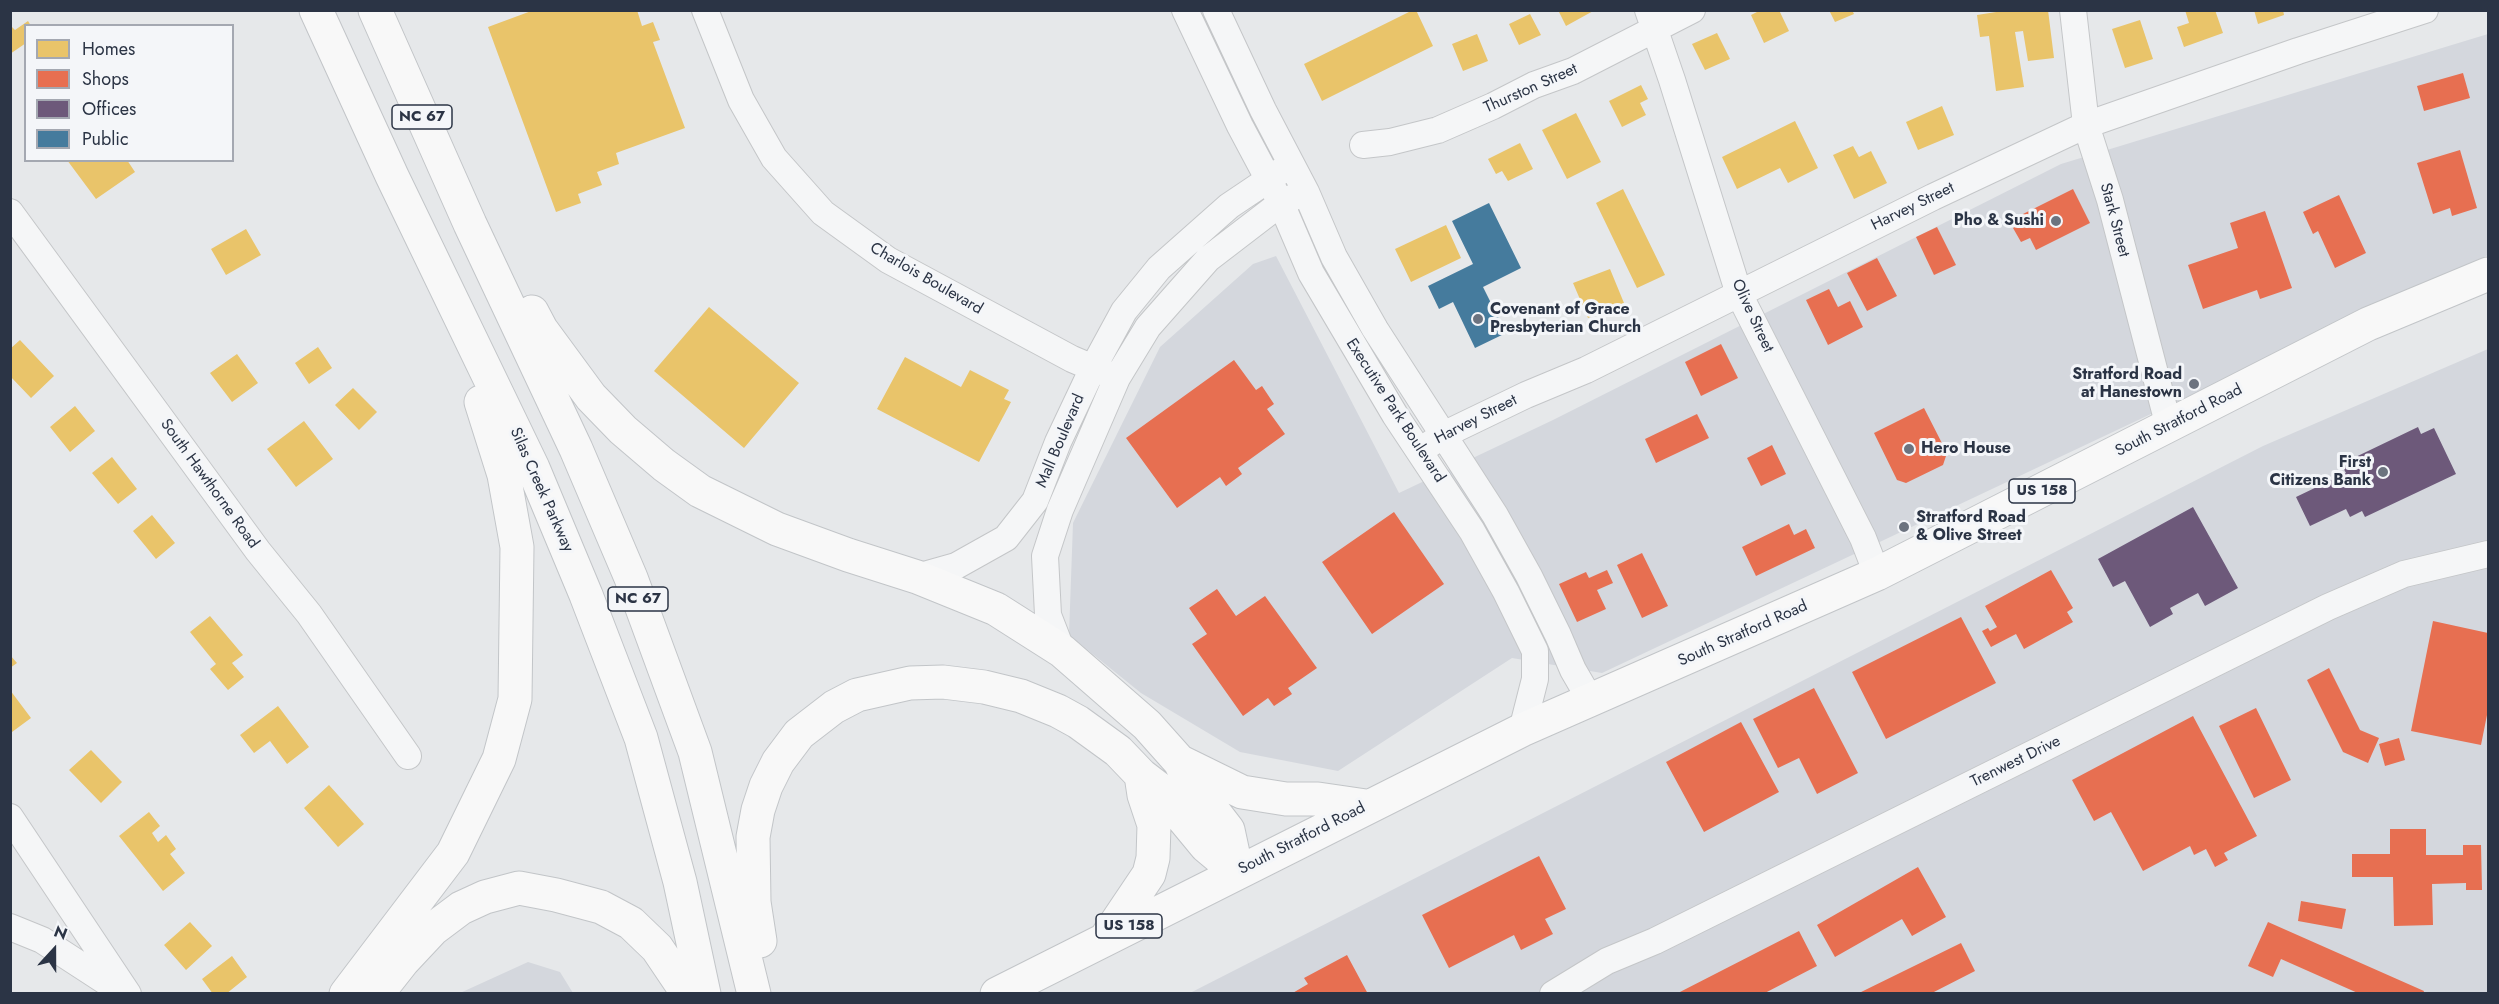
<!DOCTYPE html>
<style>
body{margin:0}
#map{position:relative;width:2499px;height:1004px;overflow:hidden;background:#e6e8ea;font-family:Jost,sans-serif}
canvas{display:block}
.frame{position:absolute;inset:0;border:12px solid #2b3445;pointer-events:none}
.legend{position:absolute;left:24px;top:24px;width:210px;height:138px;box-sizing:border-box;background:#f4f6f9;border:2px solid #a4a8b1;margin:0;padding:8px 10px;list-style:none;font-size:18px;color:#2b3445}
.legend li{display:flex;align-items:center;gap:12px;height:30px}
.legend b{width:30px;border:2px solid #a4a8b1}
.north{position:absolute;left:24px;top:920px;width:60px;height:60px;-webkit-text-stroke:4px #f4f6f9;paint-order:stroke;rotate:21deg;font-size:16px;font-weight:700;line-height:24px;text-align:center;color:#2b3445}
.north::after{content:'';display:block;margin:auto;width:21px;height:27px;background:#2b3445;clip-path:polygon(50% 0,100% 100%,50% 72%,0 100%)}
</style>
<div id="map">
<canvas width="2499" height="1004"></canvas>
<div class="frame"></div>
<ul class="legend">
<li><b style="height:16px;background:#e9c46a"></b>Homes</li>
<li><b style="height:16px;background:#e76f51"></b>Shops</li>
<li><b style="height:16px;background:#6d597a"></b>Offices</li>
<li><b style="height:16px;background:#457b9d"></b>Public</li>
</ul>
<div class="north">N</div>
</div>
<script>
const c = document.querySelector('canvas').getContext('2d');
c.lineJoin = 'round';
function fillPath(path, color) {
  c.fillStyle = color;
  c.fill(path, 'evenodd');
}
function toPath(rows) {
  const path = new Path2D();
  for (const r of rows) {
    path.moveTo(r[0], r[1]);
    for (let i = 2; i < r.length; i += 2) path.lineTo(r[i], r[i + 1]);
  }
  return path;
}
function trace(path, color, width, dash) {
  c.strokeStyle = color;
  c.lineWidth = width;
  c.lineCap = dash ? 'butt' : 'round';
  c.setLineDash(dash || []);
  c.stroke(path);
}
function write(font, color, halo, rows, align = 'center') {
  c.font = font + ' Jost,sans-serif';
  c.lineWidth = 6;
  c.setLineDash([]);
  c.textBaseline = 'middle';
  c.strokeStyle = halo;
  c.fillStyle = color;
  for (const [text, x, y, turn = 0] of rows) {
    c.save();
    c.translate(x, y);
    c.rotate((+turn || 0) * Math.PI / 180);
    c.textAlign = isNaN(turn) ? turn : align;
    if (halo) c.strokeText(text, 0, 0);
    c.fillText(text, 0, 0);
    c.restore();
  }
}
fillPath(toPath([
 [2488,34,2488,255,1602,673,1512,658,1338,771,1240,752,1141,693,1069,635,1073,523,1160,347,1253,264,1276,256,1399,493,1553,420,2061,164],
 [2488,349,2488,993,1188,994,2263,446],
 [528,962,560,972,573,993,460,993]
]), '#d4d7dd');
fillPath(toPath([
 [534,10,637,10,642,26,653,22,660,40,653,42,685,128,616,153,619,164,597,172,602,185,578,194,581,203,556,212,488,27],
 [1413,10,1416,10,1433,46,1322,101,1304,64],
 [1558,10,1595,10,1566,26],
 [1761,10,1779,10,1789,31,1764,43,1751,15],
 [1829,10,1852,10,1854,14,1835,22],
 [2009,10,2048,10,2054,58,2028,61,2023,31,2015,32,2024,87,1996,91,1989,36,1980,37,1977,15],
 [2185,10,2209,12,2215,10,2223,33,2184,47,2177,27,2189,23],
 [2254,10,2283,10,2284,15,2258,24],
 [1530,14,1541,35,1519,45,1509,24],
 [2140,20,2153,59,2125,68,2112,29],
 [28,21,31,26,26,26,26,43,10,54,10,25,15,30],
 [1717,33,1730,59,1705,70,1692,44],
 [1477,34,1488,61,1463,71,1452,44],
 [1641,85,1648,99,1640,103,1646,115,1622,127,1609,101],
 [1942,106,1954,135,1918,150,1906,122],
 [1576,113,1601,162,1567,179,1542,130],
 [1795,121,1818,168,1788,183,1780,168,1737,189,1722,157],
 [1520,143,1533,169,1508,181,1502,171,1496,174,1488,159],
 [1853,146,1859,157,1871,151,1887,183,1854,199,1833,155],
 [67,160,127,160,135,172,96,199],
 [1623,189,1665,275,1637,288,1596,203],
 [1446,225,1461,258,1411,282,1395,249],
 [246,229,261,255,226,275,211,249],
 [1610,269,1624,303,1588,318,1573,283],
 [709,307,799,383,744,448,654,371],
 [20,340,54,376,31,398,10,376,10,349],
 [318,347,332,368,309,384,295,363],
 [237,354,258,383,232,402,210,373],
 [905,357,961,387,970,370,1009,390,1004,399,1011,402,979,462,877,409],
 [353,388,377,412,359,430,335,405],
 [75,406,95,431,70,452,50,427],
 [304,421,333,459,296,487,267,449],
 [112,457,137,489,118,504,92,473],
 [152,515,175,543,156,559,133,531],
 [210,616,243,655,232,663,244,677,228,690,210,669,216,664,190,632],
 [10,655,17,663,10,668],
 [10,690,31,718,12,732,10,730],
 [278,706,309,747,287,764,270,741,254,753,240,735],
 [91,750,122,782,101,803,69,770],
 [329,785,364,824,338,847,304,808],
 [149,812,160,826,152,833,158,842,166,835,176,849,170,854,185,873,163,891,119,836],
 [190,922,212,946,186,970,164,945],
 [232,956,247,977,226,994,213,994,202,979]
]), '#e9c46a');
fillPath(toPath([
 [2463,73,2470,98,2424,111,2417,86],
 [2460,150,2477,208,2452,216,2450,208,2433,214,2417,163],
 [2073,189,2090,223,2036,250,2030,238,2021,242,2013,228,2023,223,2019,216],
 [2339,195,2366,253,2335,268,2318,231,2313,234,2303,212],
 [2265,211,2292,288,2260,299,2257,290,2203,309,2188,265,2238,248,2230,223],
 [1937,227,1956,265,1934,275,1916,237],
 [1877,258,1897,296,1867,311,1847,273],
 [1829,289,1838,307,1850,301,1863,327,1828,345,1806,300],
 [1721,344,1738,378,1701,396,1685,362],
 [1234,360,1256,390,1262,386,1274,404,1267,409,1285,434,1238,468,1242,474,1226,486,1220,477,1177,508,1126,438],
 [1924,408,1947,453,1943,465,1906,483,1897,480,1874,433],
 [1697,414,1709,438,1656,463,1645,439],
 [1772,445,1786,474,1761,486,1747,458],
 [1394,512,1444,584,1372,634,1322,562],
 [1789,524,1794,535,1806,529,1815,548,1756,576,1742,547],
 [1642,553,1668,606,1642,618,1617,565],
 [1607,570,1613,583,1597,590,1606,609,1577,622,1559,584,1586,572,1589,578],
 [2051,570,2073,608,2067,612,2073,622,2024,649,2016,634,1991,647,1982,631,1988,628,1990,631,1997,627,1985,606],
 [1217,589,1236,616,1265,596,1317,668,1288,688,1292,694,1274,706,1268,698,1243,716,1192,644,1207,634,1189,608],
 [1961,617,1996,683,1886,739,1852,672],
 [2433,621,2488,633,2488,710,2481,745,2411,731],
 [2329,668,2360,730,2379,738,2368,763,2343,752,2307,680],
 [1814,688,1858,773,1817,794,1799,758,1778,768,1753,719],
 [2256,708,2291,780,2254,798,2219,726],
 [2193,716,2257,836,2224,853,2228,860,2215,867,2206,849,2194,855,2190,846,2143,871,2111,812,2094,821,2072,780],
 [1741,722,1779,792,1704,832,1666,762],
 [2399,738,2405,760,2385,766,2379,744],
 [2390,829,2426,829,2426,855,2463,855,2463,845,2481,845,2482,890,2466,890,2466,883,2432,884,2433,925,2394,926,2393,877,2352,877,2352,854,2390,854],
 [1539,856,1566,909,1545,919,1553,934,1521,950,1514,935,1449,968,1422,915],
 [1918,867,1946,917,1912,936,1902,919,1835,957,1817,925],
 [2301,901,2346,909,2342,929,2298,921],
 [2268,922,2424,991,2423,994,2360,994,2281,959,2273,977,2248,966],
 [1799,931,1817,966,1763,994,1676,994],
 [1961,943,1975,971,1930,994,1857,994],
 [1347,955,1368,994,1291,994,1308,984,1304,978]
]), '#e76f51');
fillPath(toPath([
 [2418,427,2421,434,2434,428,2456,474,2365,517,2362,511,2350,517,2346,509,2310,526,2296,497,2346,473,2341,464],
 [2193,507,2238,588,2205,606,2198,593,2170,608,2173,614,2150,627,2125,581,2113,587,2098,559]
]), '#6d597a');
fillPath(toPath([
 [1489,203,1521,268,1483,287,1506,333,1475,348,1453,302,1439,309,1428,286,1473,264,1452,221]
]), '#457b9d');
const minor = toPath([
 [705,10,741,100,774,158,823,213,888,260,1072,359,1117,378],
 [1185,10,1240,126,1281,203,1311,273,1395,415,1472,531,1506,592,1535,651,1535,679,1522,730],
 [1216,10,1263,110,1306,192,1334,257,1375,329,1495,515,1529,576,1558,635,1573,670,1591,701],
 [1648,10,1672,80,1739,294,1863,538,1877,574],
 [2073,10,2086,125,2110,200,2169,427],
 [1363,145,1390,142,1438,130,1493,106,1534,85,1573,71,1692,10],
 [10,212,258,551,309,614,408,756],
 [1420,451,1443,435,1526,395,1586,370,1933,197,2086,125,2298,51,2425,10],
 [917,577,956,566,1006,538,1035,501,1058,442,1093,368,1124,311,1159,268,1229,206,1281,171],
 [1062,651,1048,615,1045,556,1060,510,1117,378,1148,327,1208,259,1281,203,1296,196],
 [10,817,128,994],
 [10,927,42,940,122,992],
 [1553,994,1607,961,1655,941,2328,607,2404,574,2488,554]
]);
const major = toPath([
 [316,10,392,176,533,468,586,595,641,738,680,882,704,994],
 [375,10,470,224,576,449,631,578,695,752,754,994],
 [532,312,541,329,591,397,623,430,664,465,700,491,777,529,848,555,917,577,996,609,1062,651,1147,725,1180,762,1188,778,1228,830,1237,872],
 [1181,762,1242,792,1286,799,1318,799,1366,806],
 [1108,935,1149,874,1153,858,1154,825,1144,795,1141,775],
 [760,941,754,902,753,837,758,810,766,786,778,762,799,734,834,707,857,695,910,683,943,682,984,687,1021,696,1058,711,1078,722,1118,751,1141,775,1158,788,1206,846,1237,872],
 [346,994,453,853,499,759,515,699,517,547,504,475,481,402],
 [377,994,403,961,433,929,461,908,485,897,519,888,556,895,601,907,631,923,657,948,688,994],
 [997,994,1522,730,1877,574,2368,324,2488,274]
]);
trace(minor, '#c4c6c8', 28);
trace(major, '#c2c5c8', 35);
trace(minor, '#f5f6f7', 26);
trace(major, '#f8f8f8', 33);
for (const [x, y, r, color] of [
 [2056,221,6,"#6c737f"],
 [1478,319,6,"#6c737f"],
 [2194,384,6,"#6c737f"],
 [1909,449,6,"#6c737f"],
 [2383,472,6,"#6c737f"],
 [1904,527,6,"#6c737f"]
]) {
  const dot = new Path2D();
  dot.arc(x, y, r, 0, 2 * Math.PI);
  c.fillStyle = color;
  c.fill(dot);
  trace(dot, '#f4f6f9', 2);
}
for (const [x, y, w] of [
 [422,117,60],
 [2042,491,66],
 [638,599,60],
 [1129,926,66]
]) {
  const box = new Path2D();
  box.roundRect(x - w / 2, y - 12, w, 24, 4.5);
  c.fillStyle = '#f4f6f9';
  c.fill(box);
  trace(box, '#2b3445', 1.5);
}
write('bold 15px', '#2b3445', null, [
 ["NC 67",422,117],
 ["US 158",2042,491],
 ["NC 67",638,599],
 ["US 158",1129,926]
]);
write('16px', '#2b3445', '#f4f6f9', [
 ["Thurston Street",1531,89,-24],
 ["Harvey Street",1913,207,-26],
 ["Stark Street",2114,220,75],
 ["Charlois Boulevard",926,279,30],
 ["Olive Street",1752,316,65],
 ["Executive Park Boulevard",1395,411,57],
 ["Harvey Street",1476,420,-27],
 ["South Stratford Road",2179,421,-27],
 ["Mall Boulevard",1061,441,-67],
 ["South Hawthorne Road",209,484,54],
 ["Silas Creek Parkway",541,490,66],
 ["South Stratford Road",1743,634,-24],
 ["Trenwest Drive",2016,762,-26],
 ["South Stratford Road",1302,839,-27]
]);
write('bold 16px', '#2b3445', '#f4f6f9', [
 ["Pho & Sushi",2044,221],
 ["Covenant of Grace",1490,310,"left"],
 ["Presbyterian Church",1490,328,"left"],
 ["Stratford Road",2182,375],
 ["at Hanestown",2182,393],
 ["Hero House",1921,449,"left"],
 ["First",2371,463],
 ["Citizens Bank",2371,481],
 ["Stratford Road",1916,518,"left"],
 ["& Olive Street",1916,536,"left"]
], 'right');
</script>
